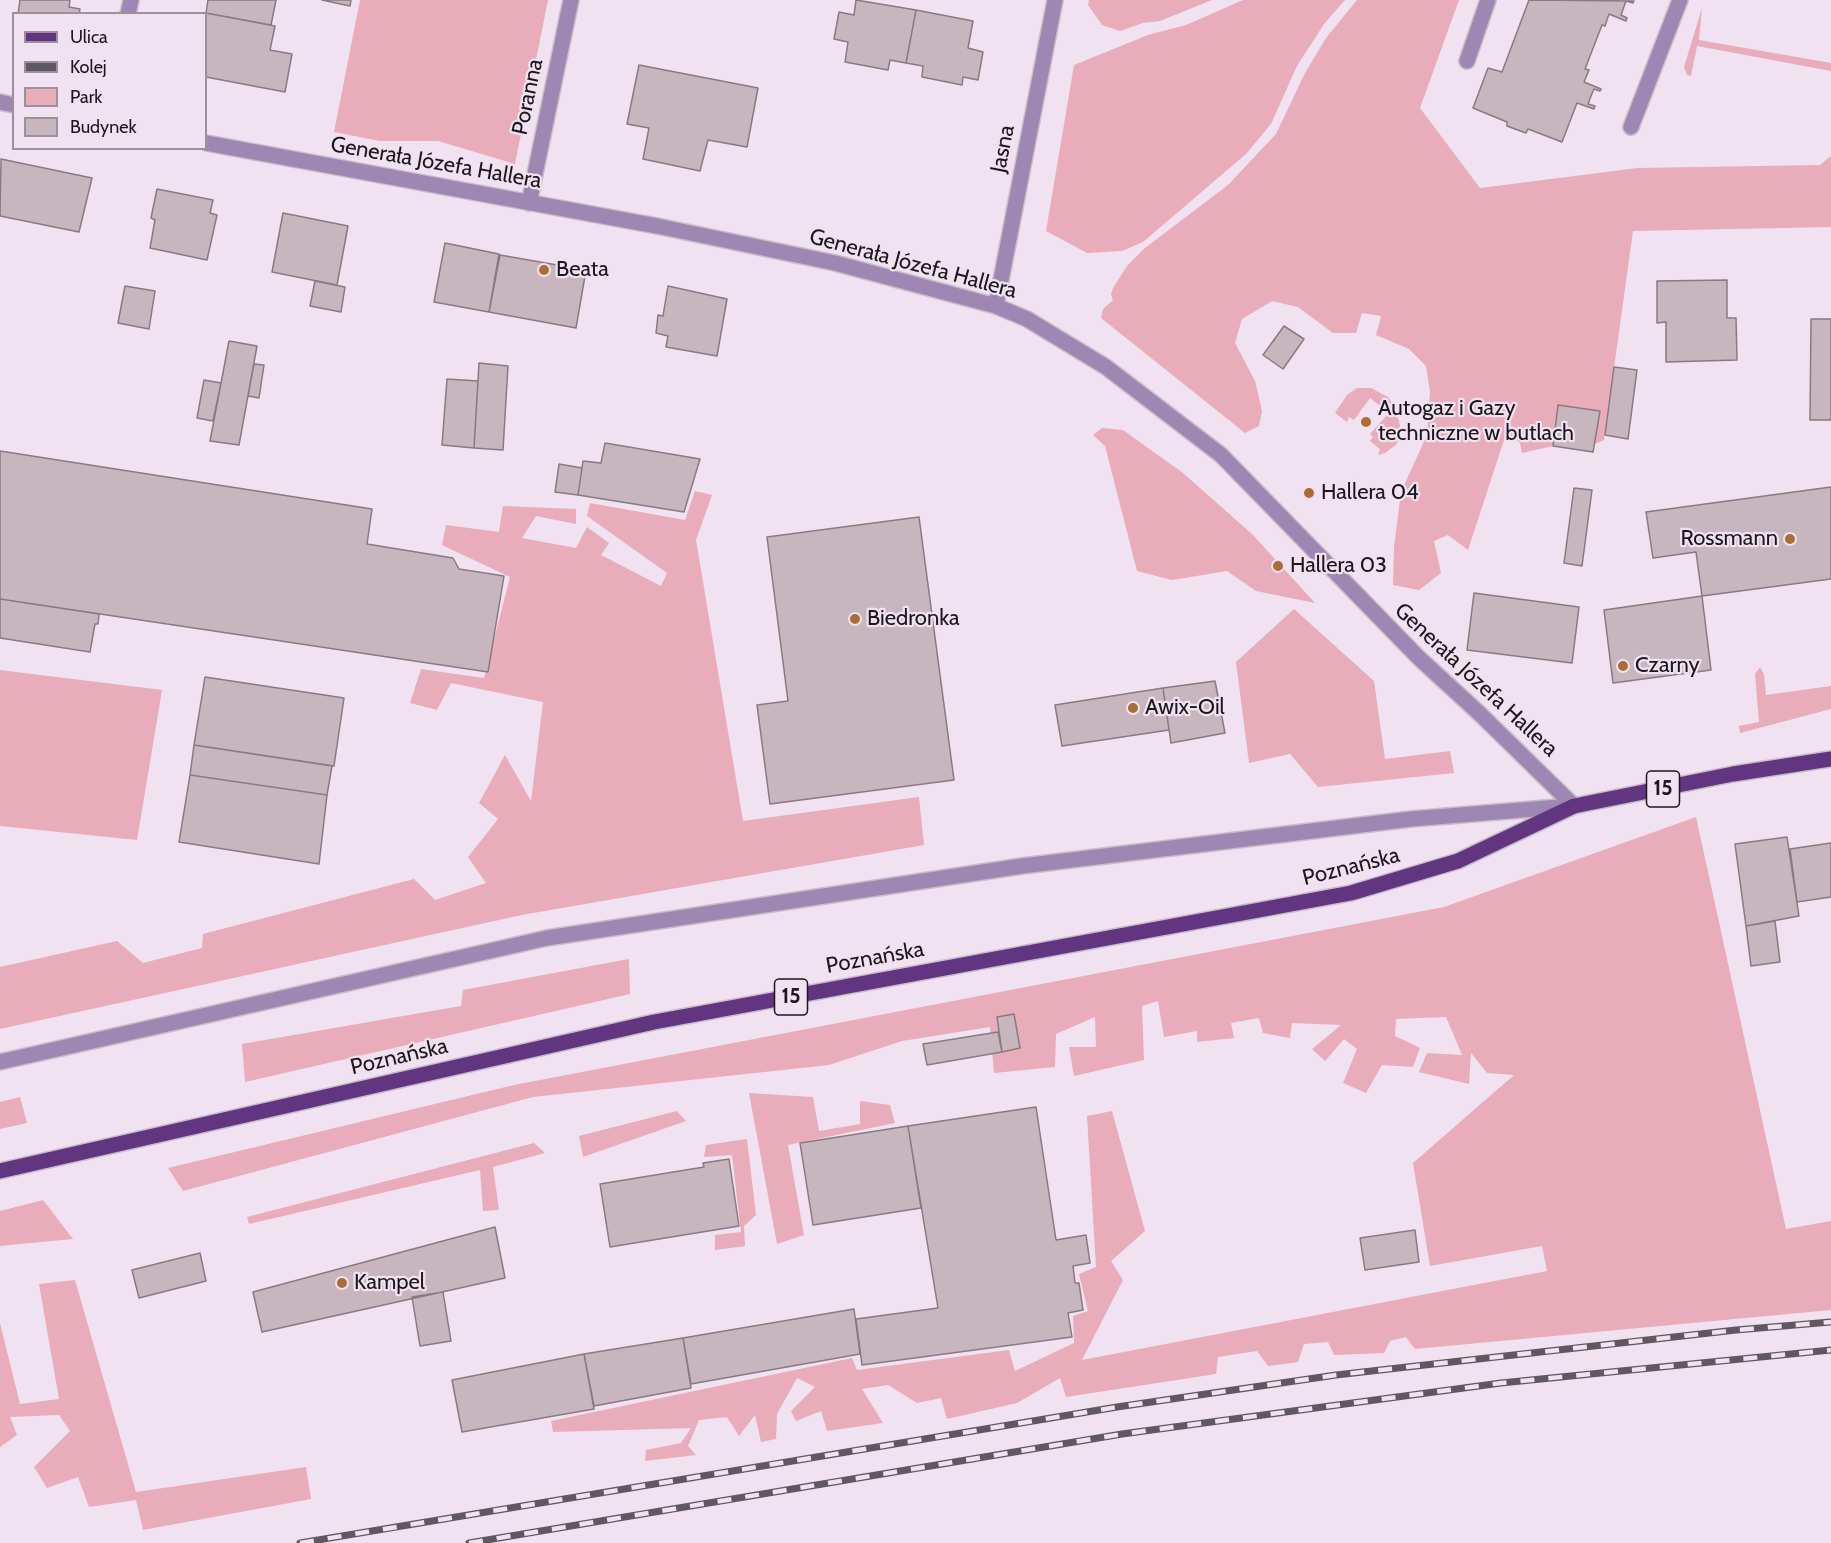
<!DOCTYPE html>
<meta charset="utf-8">
<style>
body{margin:0}
#map{position:relative;width:1831px;height:1543px;overflow:hidden;background:#f0e2f0;font-family:Cabin,sans-serif}
canvas{display:block}
.legend{position:absolute;left:12px;top:12px;width:195px;height:138px;box-sizing:border-box;background:#f0e2f0;border:2px solid #9b919b;margin:0;padding:8px 10px;list-style:none;font-size:18px;color:#1c171c}
.legend li{display:flex;align-items:center;gap:12px;height:30px}
.legend b{width:30px;border:2px solid #9b919b}
</style>
<div id="map">
<canvas width="1831" height="1543"></canvas>
<ul class="legend">
<li><b style="height:8px;background:#623581"></b>Ulica</li>
<li><b style="height:8px;background:#605860"></b>Kolej</li>
<li><b style="height:16px;background:#e8acba"></b>Park</li>
<li><b style="height:16px;background:#c8b6bf"></b>Budynek</li>
</ul>
</div>
<script>
const c = document.querySelector('canvas').getContext('2d');
c.lineJoin = 'round';
function fillPath(path, color) {
  c.fillStyle = color;
  c.fill(path, 'evenodd');
}
function toPath(rows) {
  const path = new Path2D();
  for (const r of rows) {
    path.moveTo(r[0], r[1]);
    for (let i = 2; i < r.length; i += 2) path.lineTo(r[i], r[i + 1]);
  }
  return path;
}
function trace(path, color, width, dash) {
  c.strokeStyle = color;
  c.lineWidth = width;
  c.lineCap = dash ? 'butt' : 'round';
  c.setLineDash(dash || []);
  c.stroke(path);
}
function write(font, color, halo, rows, align = 'center') {
  c.font = font + ' Cabin,sans-serif';
  c.lineWidth = 4.5;
  c.setLineDash([]);
  c.textBaseline = 'middle';
  c.strokeStyle = halo;
  c.fillStyle = color;
  for (const [text, x, y, turn = 0] of rows) {
    c.save();
    c.translate(x, y);
    c.rotate((+turn || 0) * Math.PI / 180);
    c.textAlign = isNaN(turn) ? turn : align;
    if (halo) c.strokeText(text, 0, 0);
    c.fillText(text, 0, 0);
    c.restore();
  }
}
fillPath(toPath([
 [360,0,548,0,515,164,438,141,380,141,334,132],
 [1089,0,1212,0,1160,21,1143,23,1120,31,1102,25,1088,5],
 [1243,0,1345,0,1324,24,1297,66,1271,124,1246,154,1143,242,1122,251,1087,253,1046,231,1074,65,1148,35,1186,25],
 [1357,0,1459,0,1420,108,1480,188,1638,168,1820,165,1831,156,1831,227,1633,231,1604,440,1595,444,1599,411,1559,405,1553,446,1522,453,1520,443,1513,437,1504,440,1468,550,1448,535,1434,541,1441,573,1419,590,1393,585,1394,547,1401,492,1427,435,1430,392,1426,366,1409,349,1376,335,1381,316,1362,313,1356,333,1333,333,1298,307,1272,301,1242,319,1235,343,1255,381,1262,411,1259,426,1245,433,1101,318,1103,309,1113,300,1111,294,1113,288,1127,266,1145,248,1228,185,1276,134,1305,73,1326,38],
 [1702,8,1699,40,1831,63,1831,71,1697,46,1691,76,1687,75,1684,67],
 [1357,388,1371,388,1388,397,1396,409,1400,426,1397,444,1385,453,1378,455,1380,449,1370,441,1373,437,1370,434,1389,413,1370,398,1354,420,1349,417,1347,422,1335,413,1347,395],
 [1102,428,1123,430,1183,473,1253,535,1315,603,1256,591,1227,571,1172,580,1137,571,1105,446,1093,435],
 [695,491,712,495,696,540,743,821,919,797,924,845,522,915,0,1029,0,967,117,941,143,963,202,948,203,934,414,879,435,900,486,883,468,857,498,819,479,803,505,755,531,801,543,702,451,683,437,710,410,703,421,669,484,678,510,577,442,545,446,525,499,532,503,506,576,509,576,524,536,516,522,538,576,548,587,527,609,543,601,555,661,586,667,573,587,516,590,503,685,520],
 [1294,609,1374,681,1385,759,1450,751,1454,773,1318,787,1290,754,1249,763,1236,662],
 [1760,667,1764,674,1766,695,1831,686,1831,709,1740,733,1739,726,1759,722,1755,674],
 [0,670,162,690,137,840,0,826],
 [1696,817,1786,1229,1831,1221,1831,1310,1415,1349,1406,1337,1390,1341,1384,1353,1334,1355,1328,1342,1304,1344,1298,1362,1268,1366,1257,1351,1218,1357,1216,1374,1066,1397,1060,1378,1017,1403,947,1419,941,1398,917,1403,888,1385,862,1389,883,1423,827,1431,821,1411,796,1421,791,1411,815,1387,797,1378,777,1414,776,1439,761,1442,755,1415,739,1436,727,1417,699,1420,688,1446,696,1455,645,1461,646,1450,681,1443,691,1428,553,1432,551,1421,852,1358,857,1370,1009,1350,1015,1371,1074,1343,1073,1316,1088,1311,1079,1274,1096,1267,1087,1116,1112,1111,1145,1231,1111,1261,1123,1280,1082,1360,1547,1271,1542,1246,1430,1266,1413,1163,1514,1075,1487,1073,1471,1053,1469,1084,1419,1072,1427,1053,1462,1055,1446,1017,1396,1019,1395,1036,1420,1048,1413,1067,1382,1065,1366,1093,1343,1083,1357,1049,1344,1039,1325,1061,1312,1049,1341,1025,1292,1023,1290,1038,1263,1033,1259,1018,1231,1023,1234,1038,1197,1042,1197,1031,1164,1037,1158,1001,1142,1006,1144,1060,1074,1076,1069,1047,1096,1047,1095,1017,1056,1034,1055,1067,994,1073,990,1027,902,1041,829,1065,533,1097,183,1191,168,1168,514,1085,1444,907],
 [629,959,630,994,245,1082,242,1044,461,1006,463,990],
 [749,1093,813,1097,819,1131,860,1124,860,1101,890,1105,895,1123,788,1145,804,1235,777,1244],
 [20,1097,27,1123,0,1129,0,1102],
 [677,1111,686,1121,583,1157,579,1136],
 [747,1139,756,1215,744,1226,745,1246,715,1250,715,1235,741,1232,732,1155,704,1157,706,1145],
 [534,1143,545,1153,493,1167,499,1210,483,1211,480,1170,249,1224,247,1217],
 [43,1200,73,1239,0,1246,0,1211],
 [75,1280,136,1492,306,1467,311,1499,143,1530,136,1500,89,1507,78,1477,47,1488,34,1467,70,1431,59,1415,10,1417,17,1435,0,1447,0,1323,20,1404,59,1399,39,1284]
]), '#e8acba');
const building = toPath([
 [20,0,70,0,69,7,80,9,79,14,18,14,20,0],
 [208,0,276,0,271,25,206,13,208,0],
 [322,0,351,0,350,6,322,0],
 [856,0,916,10,906,63,890,60,888,70,845,62,848,42,834,39,839,12,854,15,856,0],
 [1529,0,1634,1,1633,3,1626,1,1621,15,1627,18,1626,21,1609,14,1605,26,1602,25,1585,69,1589,70,1584,82,1601,89,1600,91,1594,89,1591,96,1588,104,1595,106,1594,109,1577,103,1562,142,1528,129,1526,133,1507,126,1507,122,1473,108,1488,68,1502,72,1529,0],
 [916,10,973,21,968,48,983,52,978,80,963,77,962,85,922,77,923,66,906,63,916,10],
 [206,13,275,26,270,50,292,54,285,92,206,77,206,13],
 [639,65,758,88,747,147,708,140,700,171,643,159,649,128,627,124,639,65],
 [1,159,92,178,79,232,0,216,1,159],
 [157,189,213,200,210,213,217,215,207,260,150,248,155,220,151,218,157,189],
 [283,213,348,226,337,285,272,272,283,213],
 [445,243,499,254,489,312,434,302,445,243],
 [500,255,586,270,576,328,489,312,500,255],
 [1727,280,1727,318,1736,318,1737,360,1666,362,1666,322,1657,323,1657,281,1727,280],
 [315,281,345,287,341,312,310,306,315,281],
 [125,286,155,291,149,329,118,323,125,286],
 [668,286,727,299,717,356,666,347,668,336,656,333,658,315,663,316,668,286],
 [1811,319,1831,319,1831,420,1810,420,1811,319],
 [1284,326,1304,339,1283,369,1263,355,1284,326],
 [229,341,257,346,239,445,210,441,229,341],
 [479,363,508,366,503,450,474,448,479,363],
 [254,364,264,365,259,398,248,396,254,364],
 [1614,367,1637,370,1628,439,1605,435,1614,367],
 [447,379,478,381,474,448,442,445,447,379],
 [204,380,221,383,213,421,197,418,204,380],
 [1558,405,1600,411,1593,452,1553,446,1558,405],
 [605,443,700,459,684,512,578,495,583,461,601,463,605,443],
 [0,451,372,509,367,544,453,558,459,569,504,576,488,672,0,599,0,451],
 [559,464,582,468,578,495,555,492,559,464],
 [1831,487,1831,579,1702,596,1696,552,1653,558,1646,512,1831,487],
 [1574,488,1592,490,1582,566,1564,563,1574,488],
 [919,517,954,780,770,804,757,705,788,701,767,537,919,517],
 [1474,593,1579,607,1572,663,1467,650,1474,593],
 [1702,596,1711,670,1613,683,1604,610,1702,596],
 [0,599,99,614,98,624,95,624,90,652,0,638,0,599],
 [205,677,344,698,334,766,194,745,205,677],
 [1215,681,1225,733,1171,743,1163,688,1215,681],
 [1163,688,1169,730,1062,746,1055,705,1163,688],
 [194,745,332,766,327,795,190,775,194,745],
 [190,775,327,795,319,864,179,842,190,775],
 [1787,837,1799,916,1746,926,1735,844,1787,837],
 [1831,843,1831,897,1797,902,1790,849,1831,843],
 [1775,921,1780,962,1751,966,1746,926,1775,921],
 [1014,1014,1020,1048,1002,1052,997,1017,1014,1014],
 [998,1032,1002,1052,927,1065,923,1044,998,1032],
 [1036,1107,1056,1240,1086,1235,1090,1263,1073,1266,1075,1283,1079,1283,1083,1310,1068,1313,1072,1337,862,1365,856,1319,938,1308,908,1126,1036,1107],
 [908,1126,921,1208,813,1225,800,1143,908,1126],
 [729,1159,739,1226,610,1247,600,1184,704,1167,703,1163,729,1159],
 [495,1227,505,1278,262,1332,253,1292,495,1227],
 [1415,1230,1419,1262,1365,1270,1360,1238,1415,1230],
 [200,1253,206,1281,139,1298,132,1270,200,1253],
 [443,1292,451,1341,420,1346,412,1297,443,1292],
 [854,1309,860,1354,691,1384,683,1338,854,1309],
 [683,1338,691,1388,594,1406,584,1354,683,1338],
 [584,1354,594,1409,462,1432,452,1380,584,1354]
]);
fillPath(building, '#c8b6bf');
trace(building, '#8a7982', 1.5);
const minor = toPath([
 [128,14,131,0],
 [1467,61,1488,0],
 [0,102,14,105],
 [1631,127,1680,0],
 [206,143,657,226,835,263,996,306,1027,319,1106,367,1221,455,1419,658,1480,714,1574,806],
 [529,203,571,0],
 [996,306,1055,0],
 [0,1062,547,938,1022,866,1411,819,1571,806]
]);
const major = toPath([
 [0,1171,654,1022,1351,893,1458,861,1574,806,1733,774,1831,759]
]);
trace(minor, '#cabdca', 18);
trace(major, '#cabdca', 18);
trace(minor, '#9e87b2', 15);
trace(major, '#623581', 15);
const rail = toPath([
 [300,1543,1117,1407,1336,1375,1736,1330,1831,1322],
 [469,1543,1122,1434,1501,1383,1831,1350]
]);
trace(rail, '#605860', 7);
trace(rail, '#f0e2f0', 4.5, [14]);
for (const [x, y, r, color] of [
 [544,270,6,"#ac6c35"],
 [1366,422,6,"#ac6c35"],
 [1309,493,6,"#ac6c35"],
 [1790,539,6,"#ac6c35"],
 [1278,566,6,"#ac6c35"],
 [855,619,6,"#ac6c35"],
 [1623,666,6,"#ac6c35"],
 [1133,708,6,"#ac6c35"],
 [342,1283,6,"#ac6c35"]
]) {
  const dot = new Path2D();
  dot.arc(x, y, r, 0, 2 * Math.PI);
  c.fillStyle = color;
  c.fill(dot);
  trace(dot, '#f0e2f0', 2);
}
for (const [x, y, w] of [
 [1663,789,33],
 [791,997,33]
]) {
  const box = new Path2D();
  box.roundRect(x - w / 2, y - 18, w, 36, 4.5);
  c.fillStyle = '#f0e2f0';
  c.fill(box);
  trace(box, '#1c171c', 1.5);
}
write('bold 21px', '#1c171c', null, [
 ["15",1663,789],
 ["15",791,997]
]);
write('22px', '#1c171c', '#f0e2f0', [
 ["Poranna",528,97,-78],
 ["Jasna",1003,149,-79],
 ["Generała Józefa Hallera",436,163,10],
 ["Generała Józefa Hallera",913,264,15],
 ["Generała Józefa Hallera",1476,680,43],
 ["Poznańska",1351,867,-14],
 ["Poznańska",875,958,-10],
 ["Poznańska",399,1057,-13]
]);
write('22px', '#1c171c', '#f0e2f0', [
 ["Beata",556,270],
 ["Autogaz i Gazy",1378,409],
 ["techniczne w butlach",1378,434],
 ["Hallera 04",1321,493],
 ["Rossmann",1778,539,"right"],
 ["Hallera 03",1290,566],
 ["Biedronka",867,619],
 ["Czarny",1635,666],
 ["Awix-Oil",1145,708],
 ["Kampel",354,1283]
], 'left');
</script>
